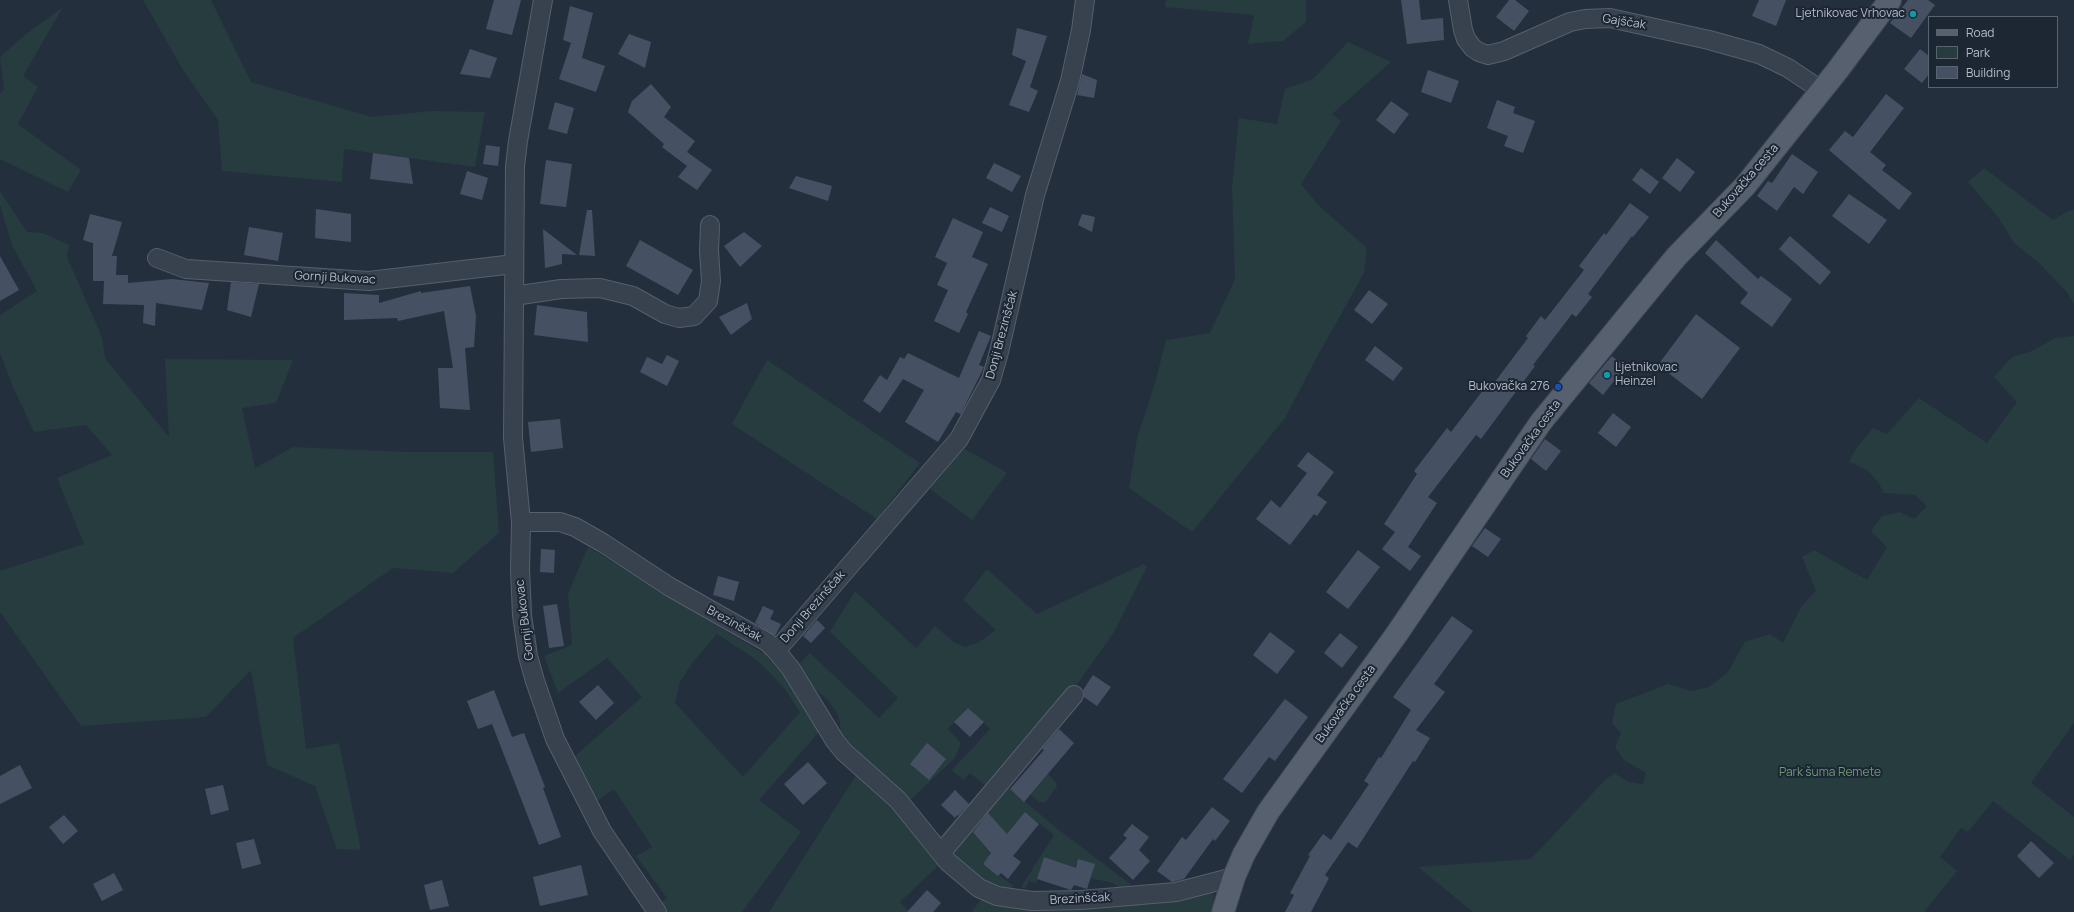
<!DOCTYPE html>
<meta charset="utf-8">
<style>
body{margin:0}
#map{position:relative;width:2074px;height:912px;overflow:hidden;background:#242f3e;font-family:Manrope,sans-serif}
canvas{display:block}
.legend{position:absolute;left:1928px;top:16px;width:130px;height:72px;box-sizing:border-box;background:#1d2633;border:1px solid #59626f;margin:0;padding:5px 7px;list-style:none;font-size:12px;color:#b4bcc9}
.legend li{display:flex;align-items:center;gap:8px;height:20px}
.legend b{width:20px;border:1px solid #59626f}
</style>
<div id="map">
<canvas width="2074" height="912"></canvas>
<ul class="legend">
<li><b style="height:5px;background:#56606e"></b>Road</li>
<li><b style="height:11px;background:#263c3f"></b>Park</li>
<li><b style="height:11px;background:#455162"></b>Building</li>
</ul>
</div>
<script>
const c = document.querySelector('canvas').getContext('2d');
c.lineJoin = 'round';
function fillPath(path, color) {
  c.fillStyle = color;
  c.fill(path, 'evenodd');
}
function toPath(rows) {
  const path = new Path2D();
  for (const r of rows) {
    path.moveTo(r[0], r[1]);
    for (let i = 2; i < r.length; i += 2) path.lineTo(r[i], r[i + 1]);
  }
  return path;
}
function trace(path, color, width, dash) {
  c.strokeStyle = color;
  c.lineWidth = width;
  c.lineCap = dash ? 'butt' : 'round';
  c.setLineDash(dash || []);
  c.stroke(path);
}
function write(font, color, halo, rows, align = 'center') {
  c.font = font + ' Manrope,sans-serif';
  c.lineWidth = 4;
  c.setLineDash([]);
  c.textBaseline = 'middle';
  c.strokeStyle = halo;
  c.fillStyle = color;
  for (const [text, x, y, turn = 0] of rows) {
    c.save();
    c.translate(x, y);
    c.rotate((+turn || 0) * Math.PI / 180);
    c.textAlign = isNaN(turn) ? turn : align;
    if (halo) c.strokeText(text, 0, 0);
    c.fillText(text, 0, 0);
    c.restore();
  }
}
fillPath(toPath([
 [143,0,211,0,251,82,372,117,432,111,485,112,475,167,344,149,342,182,222,171,218,120,183,70],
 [1166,0,1306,0,1306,22,1283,41,1248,44,1254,15,1165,7],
 [63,7,23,76,38,87,18,124,81,170,68,192,0,159,0,93,4,90,0,57,25,35],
 [1348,42,1391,62,1332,114,1341,121,1301,184,1318,205,1367,248,1364,273,1317,357,1285,418,1192,532,1129,488,1137,438,1155,383,1166,340,1210,333,1235,279,1232,186,1239,118,1277,124,1285,89,1313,79],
 [1984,168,2053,220,2068,211,2074,210,2074,304,2067,292,2038,262,2014,243,1998,217,1968,182],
 [0,191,27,232,43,233,69,245,67,257,102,337,105,358,169,437,165,359,293,360,276,403,242,408,255,468,293,447,407,452,493,452,499,533,453,573,393,568,293,638,306,749,339,743,361,850,337,849,315,786,267,765,251,670,206,717,81,726,0,612,0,571,84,544,57,478,112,455,86,425,34,432,13,387,0,353,0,315,37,291,12,245,0,205],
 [2074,336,2074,723,2031,783,2074,817,2074,855,2070,860,1993,801,1968,832,1961,828,1940,857,1957,871,1924,912,1473,912,1418,867,1531,859,1605,780,1614,773,1629,782,1643,784,1646,773,1624,760,1615,747,1621,733,1612,723,1616,704,1668,684,1691,691,1709,687,1728,672,1745,642,1770,634,1783,643,1801,607,1816,591,1802,557,1814,550,1867,580,1887,547,1871,531,1882,516,1900,512,1914,519,1927,506,1915,495,1884,493,1878,482,1867,470,1849,462,1857,447,1873,428,1887,434,1919,398,1987,443,2017,402,1994,377,2012,357,2032,351,2055,338],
 [767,360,920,463,877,519,732,424],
 [962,447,1007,473,972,520,930,489,864,565,860,561],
 [588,547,764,654,791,683,820,731,759,800,801,832,742,912,666,912,660,903,667,898,636,856,652,847,614,789,597,801,574,757,642,697,607,658,558,693,544,656,572,645,568,594],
 [717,634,757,660,784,688,800,712,743,777,675,703,680,682,693,662],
 [1144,564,1147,567,1114,632,1076,686,943,841,939,838,985,785,970,773,963,780,952,770,990,729,968,708,948,729,961,743,955,758,908,802,841,737,840,722,837,713,828,700,812,687,796,667,810,653,879,718,898,698,830,632,855,591,916,648,935,626,955,643,965,647,979,642,996,630,963,600,987,569,1037,614],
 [857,774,891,801,940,864,900,902,908,910,907,912,769,912],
 [1048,774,1055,781,1057,786,1046,802,1039,802,1030,794],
 [1005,785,1059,830,1137,889,1120,889,1113,883,1090,878,1079,859,1075,868,1044,857,1036,883,1029,881,1025,889,1021,887,1054,835,1025,812,1025,841,1001,841,983,864,1014,886,1009,889,989,886,952,856,952,847],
 [1211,890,1214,897,1212,912,972,912,983,896]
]), '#263c3f');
fillPath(toPath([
 [494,0,521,0,512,35,486,29],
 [1401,0,1419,0,1421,20,1443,18,1444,40,1407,44],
 [1509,0,1515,0,1529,11,1514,31,1496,17],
 [1759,0,1786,0,1776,26,1752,16],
 [1908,0,1928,0,1935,5,1911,38,1890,23],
 [570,6,593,13,582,58,605,66,596,92,559,79,571,43,563,40],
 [1017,28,1047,36,1030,87,1038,91,1029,112,1009,105,1026,61,1012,55],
 [629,34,651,42,645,68,618,54],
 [470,49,497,58,490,78,460,74],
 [1920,49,1929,56,1929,74,1922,83,1904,69],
 [1428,70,1459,81,1451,103,1421,92],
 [1082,74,1097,80,1094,98,1077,95],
 [651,84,671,107,664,117,695,141,687,152,712,170,697,190,678,177,687,166,662,147,664,144,628,112,632,101],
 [1886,94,1904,108,1870,152,1886,165,1882,170,1912,193,1899,210,1829,150,1845,131,1853,137],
 [1497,100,1515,107,1513,113,1535,121,1523,153,1504,146,1508,136,1487,128],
 [1391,101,1409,114,1394,134,1376,120],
 [555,102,574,108,567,134,548,129],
 [486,145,500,147,498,166,483,164],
 [373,153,409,158,413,184,370,179],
 [1792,154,1818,172,1803,194,1794,187,1777,211,1757,196,1768,181,1772,183],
 [1677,158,1695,172,1680,192,1662,178],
 [546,160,572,164,566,207,540,204],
 [994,163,1021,176,1012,192,986,178],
 [1641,168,1659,182,1650,194,1632,180],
 [467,171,488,178,482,200,460,194],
 [796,176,832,186,828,201,789,188],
 [1849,194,1887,220,1869,244,1832,216],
 [1630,203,1649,217,1633,237,1632,236,1588,294,1592,297,1576,317,1572,314,1533,365,1535,366,1481,439,1476,435,1428,497,1437,503,1408,547,1421,556,1410,571,1382,549,1395,532,1384,524,1417,474,1414,471,1447,428,1451,432,1484,389,1488,391,1528,338,1526,336,1541,316,1545,320,1584,270,1579,266,1604,233,1606,235],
 [990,207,1009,216,1002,232,982,223],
 [316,209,351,214,351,242,315,238],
 [587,210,592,210,595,256,579,255],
 [90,214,122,222,112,256,117,256,116,275,128,275,128,283,172,279,209,283,202,310,156,303,155,326,143,323,144,305,103,304,104,281,93,281,93,243,83,240],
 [1082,214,1095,217,1092,232,1078,225],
 [953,218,983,232,972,257,988,264,966,312,968,314,959,333,934,321,948,290,937,285,947,263,935,257],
 [249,227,283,233,278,261,244,255],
 [543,229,577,255,562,254,562,264,545,268],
 [744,232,762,246,740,267,724,246],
 [1790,236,1831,272,1820,285,1779,249],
 [640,240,693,270,678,295,626,266],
 [1716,240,1758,279,1761,276,1792,299,1772,327,1740,303,1748,293,1705,253],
 [0,256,19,290,0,301],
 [231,282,259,284,251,317,227,310],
 [470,286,476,316,474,347,465,348,470,410,440,408,438,368,453,368,444,311,398,321,397,318,344,320,344,293,379,295,379,303,421,291,421,293],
 [1369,290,1388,304,1372,324,1354,310],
 [747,303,752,319,731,335,719,317],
 [537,305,587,312,588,342,534,335],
 [1696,314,1740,348,1702,399,1658,365],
 [979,331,991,336,979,365,984,367,983,369,961,414,956,412,938,442,905,422,924,390,903,379,880,413,863,401,880,375,887,380,900,357,904,359,908,353,959,378],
 [1375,346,1403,368,1393,381,1365,360],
 [667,355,679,361,667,386,640,372,647,357,662,364],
 [1612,356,1625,367,1603,395,1589,383],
 [1613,413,1631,427,1616,447,1598,433],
 [560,419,563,448,531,452,528,422],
 [1545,439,1561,451,1546,471,1531,459],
 [1308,452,1334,472,1317,495,1327,502,1317,516,1314,514,1290,545,1256,519,1271,500,1280,508,1307,473,1297,466],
 [1485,528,1501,539,1488,557,1472,546],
 [541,549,555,550,554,573,540,572],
 [1358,550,1380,567,1348,609,1326,592],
 [718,576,739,582,734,601,713,595],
 [557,604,564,646,549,648,543,606],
 [763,606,774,611,770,619,781,624,775,636,755,623],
 [1452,616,1473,631,1434,684,1445,692,1416,730,1430,738,1415,762,1413,761,1357,848,1348,842,1325,875,1329,878,1311,912,1285,912,1294,895,1290,893,1310,856,1308,855,1323,834,1331,840,1369,784,1364,781,1379,757,1381,758,1411,710,1393,697],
 [817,620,825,628,811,643,803,636],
 [1270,632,1295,651,1277,674,1253,655],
 [1340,633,1358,647,1342,668,1324,653],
 [1093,675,1111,687,1097,706,1084,697,1083,690],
 [598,685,614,703,596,720,579,702],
 [494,690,512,737,524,733,545,787,543,788,561,837,539,845,492,724,478,729,467,701],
 [1285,699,1308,717,1275,761,1269,757,1242,793,1223,779],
 [968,708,984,722,970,737,954,722],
 [1059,729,1074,743,1024,802,1010,789,1044,750,1042,749],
 [927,743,946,759,929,780,910,764],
 [808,762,827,783,803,805,784,784],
 [20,765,32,788,0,804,0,776],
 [223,785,229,810,211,815,205,789],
 [955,790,969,804,958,816,957,815,955,818,941,805],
 [1212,807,1230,821,1215,841,1213,839,1184,879,1172,882,1157,871,1182,837,1186,840],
 [1025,812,1039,824,1013,856,1021,862,1008,879,1001,873,998,876,983,864,991,853,973,832,988,813,1007,834],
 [64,815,78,831,63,844,49,827],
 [1132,824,1149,837,1139,850,1150,861,1133,880,1109,858,1127,838,1123,835],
 [254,839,261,864,242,869,236,843],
 [2031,841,2054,863,2039,878,2017,856],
 [1044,857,1076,868,1078,859,1095,864,1087,889,1074,885,1071,890,1037,879],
 [581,865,588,895,540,906,533,877],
 [114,873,123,890,102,901,93,884],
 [442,880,449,906,430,910,424,885],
 [927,890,941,903,933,912,907,912]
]), '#455162');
const minor = toPath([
 [543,0,518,141,515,166,513,438,521,522,520,570,522,615,528,656,535,681,555,739,602,831,657,912],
 [1458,0,1463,30,1466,39,1473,48,1479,52,1488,55,1504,51,1570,22,1585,19,1610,18,1709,40,1759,54,1788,68,1821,90],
 [157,258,186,269,369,281,514,264],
 [514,296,561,289,600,288,633,296,665,314,679,318,694,316,708,301,711,281,709,251,710,225],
 [521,522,560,522,575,527,603,543,670,587,767,642,777,652,791,669,835,741,844,752,898,800,948,862,979,888,997,896,1032,901,1082,900,1176,892,1234,877],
 [776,651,959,439,991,380,999,352,1035,195,1070,81,1081,30,1085,0],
 [941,853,1074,695]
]);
const major = toPath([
 [1223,912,1234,877,1244,854,1268,812,1396,635,1541,422,1676,257,1745,186,1837,71,1890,0]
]);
trace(minor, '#565f6c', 20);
trace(major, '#414a57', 24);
trace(minor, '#38414e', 18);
trace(major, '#56606e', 22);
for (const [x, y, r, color] of [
 [1913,14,4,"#0f9aa8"],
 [1607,375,4,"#0f9aa8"],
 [1558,387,4,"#1a4fb4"]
]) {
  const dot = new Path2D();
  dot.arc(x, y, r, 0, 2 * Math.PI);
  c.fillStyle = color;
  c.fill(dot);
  trace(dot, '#1d2633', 1.5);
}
write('12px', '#b4bcc9', '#1d2633', [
 ["Ljetnikovac Vrhovac",1905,14],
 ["Ljetnikovac",1615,368,"left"],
 ["Heinzel",1615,382,"left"],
 ["Bukovačka 276",1550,387]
], 'right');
write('12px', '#b4bcc9', '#1d2633', [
 ["Gajščak",1624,22,9],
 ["Bukovačka cesta",1746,181,-49],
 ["Gornji Bukovac",335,278,3],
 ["Donji Brezinščak",1002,335,-75],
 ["Bukovačka cesta",1531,439,-54],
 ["Donji Brezinščak",813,607,-49],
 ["Gornji Bukovac",525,620,-97],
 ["Brezinščak",734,624,29],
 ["Bukovačka cesta",1346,704,-54],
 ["Brezinščak",1080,899,-3]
]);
write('12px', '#6b9a76', '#1d2633', [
 ["Park šuma Remete",1830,773]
]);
</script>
